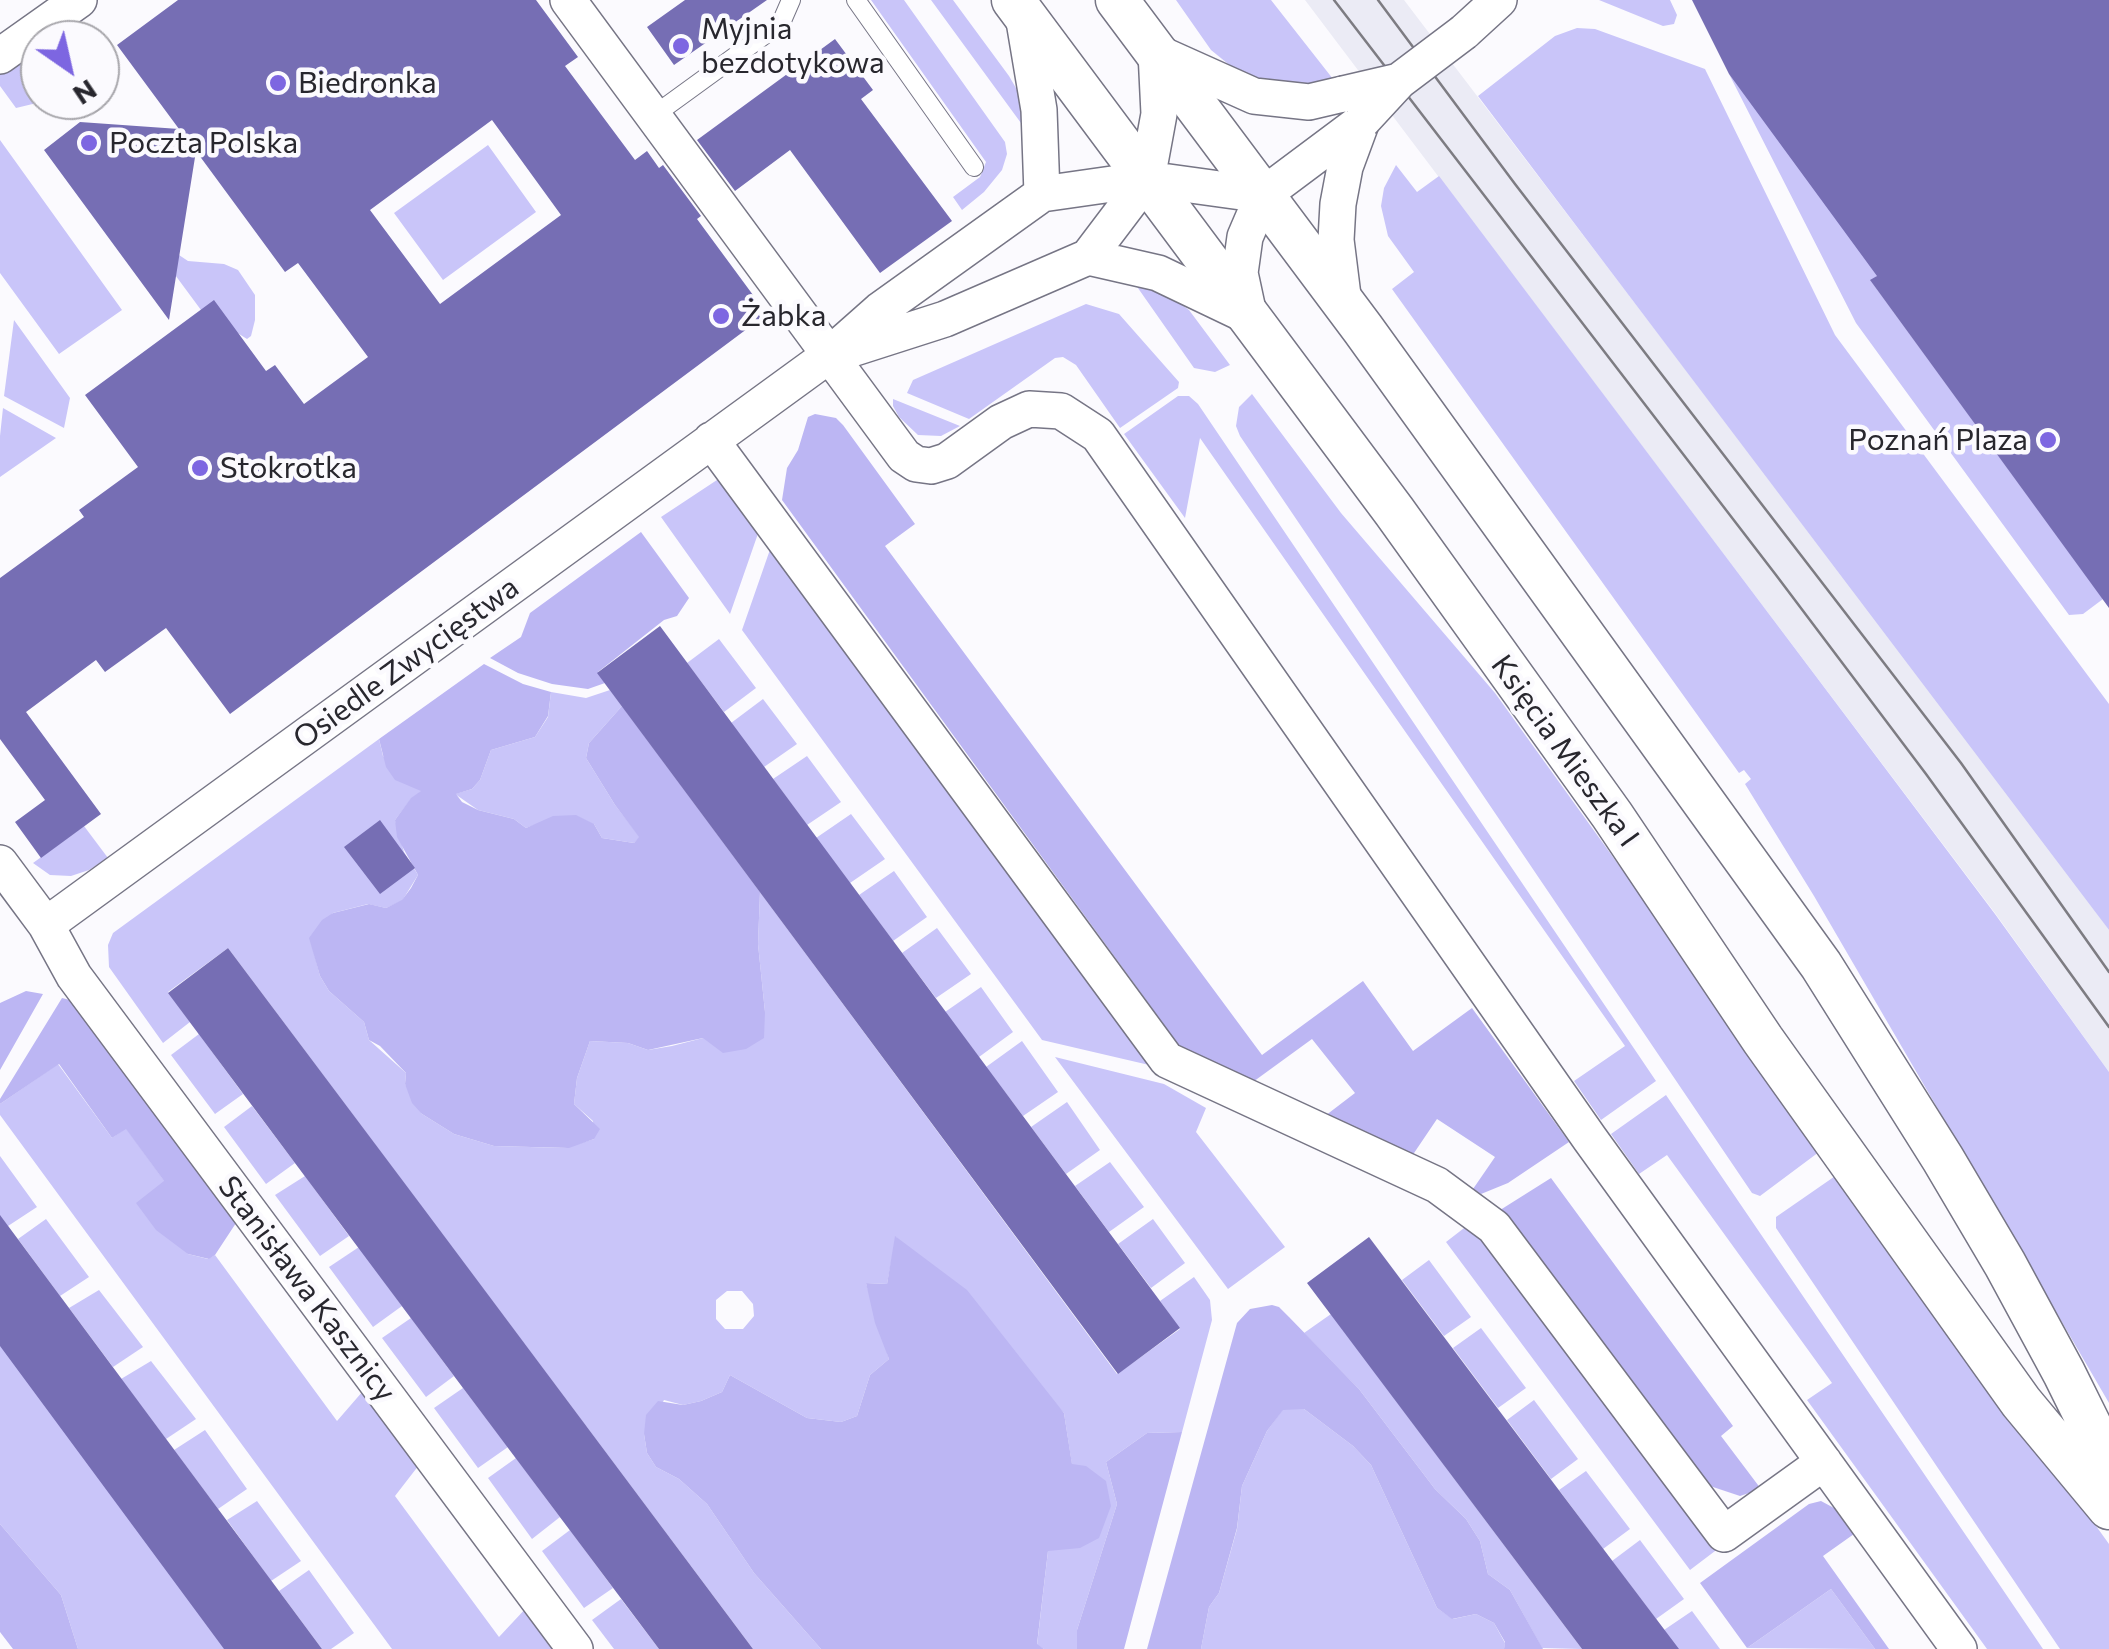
<!DOCTYPE html>
<meta charset="utf-8">
<style>
body{margin:0}
#map{position:relative;width:2109px;height:1649px;overflow:hidden;background:#fbfafe;font-family:Commissioner,sans-serif}
canvas{display:block}
.north{position:absolute;left:20px;top:20px;width:100px;height:100px;box-sizing:border-box;background:#fbfafe;border:2px solid #a7a6ab;border-radius:50%;rotate:146deg;font-size:28px;font-weight:700;line-height:40px;text-align:center;color:#28272e}
.north::after{content:'';display:block;margin:auto;width:35px;height:45px;background:#7d66e1;clip-path:polygon(50% 0,100% 100%,50% 72%,0 100%)}
</style>
<div id="map">
<canvas width="2109" height="1649"></canvas>
<div class="north">N</div>
</div>
<script>
const c = document.querySelector('canvas').getContext('2d');
c.lineJoin = 'round';
function fillPath(path, color) {
  c.fillStyle = color;
  c.fill(path, 'evenodd');
}
function toPath(rows) {
  const path = new Path2D();
  for (const r of rows) {
    path.moveTo(r[0], r[1]);
    for (let i = 2; i < r.length; i += 2) path.lineTo(r[i], r[i + 1]);
  }
  return path;
}
function trace(path, color, width, dash) {
  c.strokeStyle = color;
  c.lineWidth = width;
  c.lineCap = dash ? 'butt' : 'round';
  c.setLineDash(dash || []);
  c.stroke(path);
}
function write(font, color, halo, rows, align = 'center') {
  c.font = font + ' Commissioner,sans-serif';
  c.lineWidth = 9;
  c.setLineDash([]);
  c.textBaseline = 'middle';
  c.strokeStyle = halo;
  c.fillStyle = color;
  for (const [text, x, y, turn = 0] of rows) {
    c.save();
    c.translate(x, y);
    c.rotate((+turn || 0) * Math.PI / 180);
    c.textAlign = isNaN(turn) ? turn : align;
    if (halo) c.strokeText(text, 0, 0);
    c.fillText(text, 0, 0);
    c.restore();
  }
}
fillPath(toPath([
 [1305,0,1404,0,2062,864,2109,930,2109,1072,1995,913]
]), '#ebebf5');
fillPath(toPath([
 [871,0,904,0,1005,142,1007,154,1002,170,984,192,962,210,953,197,980,177,986,162],
 [931,0,953,0,1009,76,1020,95,1029,134],
 [1176,0,1271,0,1333,79,1297,89,1243,76,1211,50],
 [1599,0,1670,0,1677,15,1674,24,1663,26],
 [1577,28,1595,29,1705,69,1835,335,2109,704,2109,930,1478,96,1555,36],
 [40,45,40,100,84,100,83,104,41,102,16,108,0,86,0,74],
 [1729,74,1882,272,1871,281,2103,599,2083,614,2069,615,1856,323],
 [0,140,122,310,59,354,0,273],
 [488,145,536,212,443,280,394,213],
 [1396,165,1417,192,1439,176,1995,914,2109,1072,2109,1403,1814,896,1745,784,1751,779,1744,770,1739,773,1392,289,1414,272,1388,236,1381,206,1384,188],
 [179,255,188,261,224,264,238,270,255,295,255,320,251,336,247,339,201,310,167,264],
 [1133,281,1164,292,1189,310,1230,365,1215,372,1194,368],
 [1086,304,1119,314,1179,382,1178,388,1120,428,1076,365,1063,357,1055,358,969,419,907,393,913,380],
 [14,320,70,398,64,428,4,396],
 [1252,394,1341,513,1495,693,1823,1149,1760,1196,1752,1193,1240,436,1236,426,1239,407],
 [1178,396,1189,396,1198,404,1656,1081,1601,1120,1574,1081,1625,1046,1200,438,1185,518,1124,434],
 [893,399,960,426,941,436,918,435,899,417,893,406],
 [3,408,56,438,0,477,0,436],
 [720,478,761,525,730,614,661,517],
 [773,541,1162,1068,1042,1040,742,630],
 [719,639,756,688,724,712,687,663],
 [610,690,622,706,589,743,586,758,615,805,640,837,634,843,602,838,594,824,537,824,526,828,514,819,478,810,455,794,472,789,480,780,491,750,535,737,548,717,551,692,586,698],
 [763,699,797,744,764,767,731,723],
 [379,739,383,756,422,791,411,799,395,820,404,852,418,875,402,901,386,908,368,904,333,913,310,938,320,976,329,991,364,1022,369,1040,406,1073,405,1084,422,1114,454,1134,494,1146,565,1148,594,1139,593,1121,574,1104,577,1078,590,1041,628,1043,648,1050,672,1046,703,1038,765,1012,758,944,760,892,1117,1374,1180,1329,1160,1301,1194,1277,1210,1300,1212,1320,1182,1432,1147,1433,1106,1462,1117,1504,1077,1630,1077,1649,1044,1649,1037,1645,1048,1551,1072,1465,1064,1413,896,1237,887,1284,866,1283,889,1359,870,1375,857,1416,841,1422,807,1418,730,1375,722,1392,701,1401,683,1405,664,1400,644,1434,647,1453,656,1467,679,1479,707,1504,754,1573,821,1649,753,1649,228,948,168,992,190,1022,163,1043,109,967,108,945,113,933],
 [727,1291,742,1291,753,1304,754,1316,743,1329,725,1329,716,1319,716,1300],
 [807,756,841,802,807,825,773,779],
 [851,814,885,859,850,883,816,838],
 [84,826,108,858,89,870,71,876,50,875,33,863],
 [894,871,927,917,893,941,859,895],
 [937,928,971,974,936,998,902,953],
 [981,987,1013,1032,979,1057,945,1012],
 [199,1034,243,1094,215,1114,171,1055],
 [1022,1041,1058,1092,1023,1116,986,1067],
 [1055,1057,1164,1084,1206,1108,1196,1132,1285,1247,1228,1289],
 [58,1064,112,1138,126,1128,165,1182,188,1254,208,1259,215,1255,337,1421,363,1391,419,1465,395,1496,499,1637,527,1607,558,1649,392,1649,0,1115,0,1104],
 [1666,1095,1980,1556,2043,1649,1987,1649,1807,1400,1832,1383,1667,1155,1639,1174,1611,1134],
 [1067,1102,1100,1150,1066,1174,1031,1127],
 [252,1106,295,1163,266,1184,224,1127],
 [0,1156,37,1207,8,1226,0,1216],
 [1110,1162,1144,1207,1109,1232,1075,1186],
 [1841,1172,2109,1544,2109,1649,2060,1649,1776,1228,1776,1217],
 [305,1176,349,1236,320,1256,275,1195],
 [46,1219,89,1277,60,1296,18,1239],
 [1153,1219,1185,1263,1151,1288,1118,1244],
 [1468,1225,1476,1229,1719,1548,1690,1570,1446,1242],
 [359,1247,402,1306,373,1327,329,1267],
 [1429,1260,1471,1317,1444,1336,1402,1280],
 [99,1290,143,1347,113,1367,69,1308],
 [1331,1314,1582,1649,1542,1648,1510,1590,1488,1574,1480,1541,1466,1519,1435,1489,1359,1389,1304,1333],
 [411,1318,454,1376,426,1397,382,1338],
 [1481,1328,1526,1388,1498,1408,1453,1348],
 [0,1344,225,1649,78,1649,61,1595,0,1524],
 [151,1361,196,1419,166,1439,121,1379],
 [463,1388,508,1447,478,1468,434,1408],
 [1534,1400,1578,1459,1551,1479,1507,1420],
 [1283,1409,1304,1409,1353,1446,1371,1465,1437,1608,1453,1619,1476,1614,1494,1623,1505,1643,1504,1649,1201,1649,1209,1607,1219,1593,1237,1529,1242,1486,1267,1431],
 [205,1430,247,1489,218,1509,174,1450],
 [516,1458,560,1517,532,1539,488,1478],
 [1586,1471,1630,1529,1603,1549,1559,1490],
 [257,1501,301,1561,271,1581,227,1520],
 [570,1530,613,1588,584,1608,542,1551],
 [1640,1540,1684,1599,1656,1619,1612,1561],
 [309,1570,354,1633,331,1649,322,1649,279,1591],
 [1831,1589,1875,1649,1747,1648],
 [621,1599,659,1649,614,1649,592,1620],
 [1692,1611,1720,1649,1678,1649,1664,1630]
]), '#c9c5f9');
fillPath(toPath([
 [815,414,836,418,843,425,915,524,885,546,1262,1055,1363,981,1413,1051,1472,1008,1569,1142,1508,1183,1481,1194,1473,1189,1495,1157,1437,1119,1412,1156,1321,1119,1355,1093,1312,1039,1246,1087,1181,1048,782,500,787,468,798,450,808,417],
 [641,532,689,598,677,616,664,620,598,672,605,683,588,689,552,684,518,673,490,658,521,637,530,613],
 [484,664,523,684,551,692,548,716,535,737,491,750,480,780,472,789,456,794,462,802,478,810,514,819,526,828,553,816,576,815,594,824,602,838,634,843,639,837,615,805,586,758,589,743,622,706,760,892,758,944,765,1012,764,1038,746,1049,723,1053,703,1038,648,1050,628,1043,590,1041,577,1078,574,1104,600,1129,594,1139,569,1148,494,1146,454,1134,422,1114,412,1103,405,1084,406,1073,380,1046,369,1040,364,1022,329,991,320,976,309,938,322,920,333,913,369,904,386,908,402,900,411,888,418,875,397,837,395,820,411,798,421,791,395,780,386,767,379,739],
 [26,991,43,994,0,1070,0,1003],
 [62,998,70,1000,238,1220,215,1255,209,1259,188,1254,156,1230,136,1203,164,1181,126,1129,112,1138,59,1064,0,1104,0,1099],
 [1551,1178,1733,1426,1721,1436,1761,1489,1740,1496,1710,1486,1497,1212],
 [895,1236,967,1290,1064,1413,1072,1464,1086,1466,1106,1481,1111,1506,1099,1538,1080,1548,1048,1551,1037,1644,1044,1649,821,1649,754,1573,707,1504,679,1479,656,1467,647,1453,644,1434,646,1415,658,1401,683,1405,701,1401,722,1392,730,1375,807,1418,841,1422,857,1416,870,1375,889,1359,875,1323,866,1283,887,1284],
 [1272,1305,1279,1307,1289,1317,1359,1389,1435,1489,1466,1519,1480,1541,1488,1574,1510,1590,1543,1649,1504,1649,1505,1642,1494,1623,1476,1614,1452,1619,1437,1608,1371,1465,1353,1446,1304,1409,1283,1410,1267,1431,1242,1486,1237,1528,1219,1593,1209,1607,1201,1649,1147,1649,1237,1323,1250,1309],
 [1182,1432,1124,1649,1077,1649,1077,1630,1117,1504,1106,1462,1147,1433],
 [1821,1501,1834,1508,1854,1534,1823,1556,1889,1649,1875,1649,1831,1589,1747,1648,1700,1583,1809,1504],
 [0,1524,61,1595,78,1649,13,1649,0,1632]
]), '#bcb6f3');
fillPath(toPath([
 [178,0,536,0,578,57,565,66,635,160,647,151,659,168,663,165,701,216,697,219,767,314,230,714,166,628,105,672,96,660,26,712,101,814,41,858,15,822,45,800,0,739,0,578,84,517,79,510,138,467,85,395,214,300,266,371,275,365,304,404,368,357,298,263,285,272,196,151,169,320,44,150,80,122,179,129,117,45],
 [492,120,561,215,440,304,370,210],
 [685,0,767,0,674,65,647,27],
 [1692,0,2109,0,2109,608,1870,280,1877,276,1729,74],
 [835,39,873,90,861,99,952,221,880,273,790,150,735,191,697,140],
 [660,626,1180,1328,1118,1374,597,673],
 [380,820,415,868,380,894,344,847],
 [228,948,421,1205,753,1649,659,1649,463,1388,168,993],
 [0,1215,279,1591,322,1649,224,1649,0,1346],
 [1369,1237,1555,1485,1679,1649,1582,1649,1307,1283]
]), '#766eb4');
const service = toPath([
 [856,0,974,167],
 [653,116,781,23,791,0]
]);
const minor = toPath([
 [568,0,904,456,916,464,931,466,947,461,1001,422,1029,409,1061,411,1098,435,1590,1139,1959,1649],
 [1023,15,1039,110,1042,194],
 [1464,32,1499,0],
 [0,56,79,0],
 [1088,257,1147,179,1159,114,1156,52,1254,96,1309,102,1343,94],
 [1088,257,1158,273,1250,317],
 [1344,304,1336,240,1338,204,1345,167,1362,121],
 [1249,315,1240,273,1245,237,1263,195,1362,121],
 [839,353,945,319,1088,257],
 [711,440,1167,1060,1437,1185,1494,1227,1724,1534,1824,1462],
 [0,863,46,925,828,356,880,310,1042,194,1147,179,1263,195],
 [46,925,74,976,575,1649]
]);
const tertiary = toPath([
 [1013,0,1394,511,1612,815,1763,1040,2021,1402,2109,1508],
 [1117,0,1363,329,1821,965,1943,1159,2005,1264,2064,1373,2109,1464]
]);
trace(service, '#767585', 20);
trace(minor, '#767585', 38);
trace(tertiary, '#767585', 45);
trace(service, '#fff', 18);
trace(minor, '#fff', 35);
trace(tertiary, '#fff', 42);
trace(toPath([
 [1334,0,1776,575,1926,774,2109,1027],
 [1378,0,1515,184,1961,763,2109,972]
]), '#7d7c82', 2.5);
const minorBridge = toPath([
 [1343,94,1399,81],
 [1362,121,1399,81,1464,32]
]);
trace(minorBridge, '#767585', 38, []);
trace(minorBridge, '#fff', 35);
for (const [x, y, r, color] of [
 [681,46,10,"#7d66e1"],
 [278,83,10,"#7d66e1"],
 [89,143,10,"#7d66e1"],
 [721,316,10,"#7d66e1"],
 [2048,440,10,"#7d66e1"],
 [200,468,10,"#7d66e1"]
]) {
  const dot = new Path2D();
  dot.arc(x, y, r, 0, 2 * Math.PI);
  c.fillStyle = color;
  c.fill(dot);
  trace(dot, '#fbfafe', 4);
}
write('30px', '#28272e', '#fbfafe', [
 ["Myjnia",701,29],
 ["bezdotykowa",701,63],
 ["Biedronka",298,83],
 ["Poczta Polska",109,143],
 ["Żabka",741,316],
 ["Poznań Plaza",2028,440,"right"],
 ["Stokrotka",220,468]
], 'left');
write('30px', '#28272e', '#fbfafe', [
 ["Osiedle Zwycięstwa",406,663,-36],
 ["Księcia Mieszka I",1565,751,54],
 ["Stanisława Kasznicy",307,1289,53]
]);
</script>
